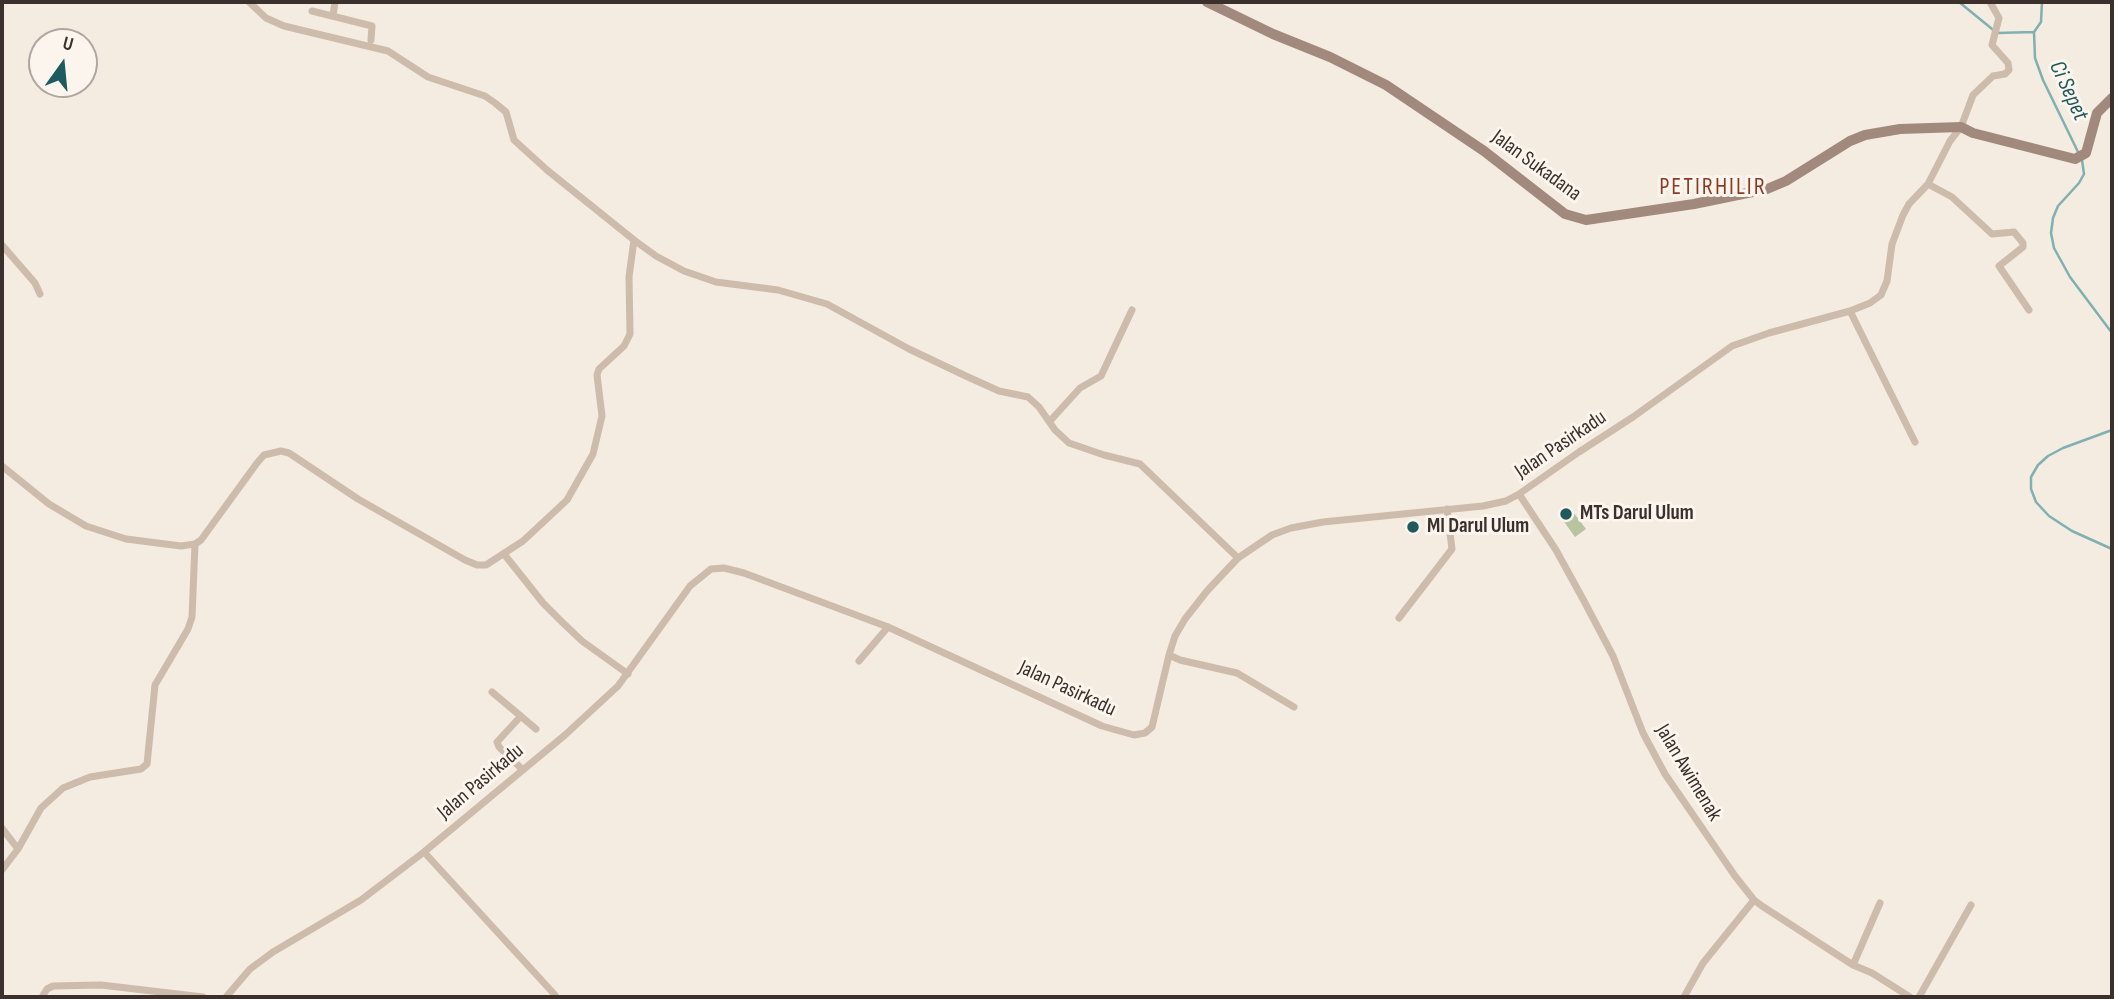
<!DOCTYPE html>
<style>
body{margin:0}
#map{position:relative;width:2114px;height:999px;overflow:hidden;background:#f4ebe1;font-family:"Sofia Sans Condensed",sans-serif}
canvas{display:block}
.frame{position:absolute;inset:0;border:4px solid #3b302b;pointer-events:none}
.north{position:absolute;left:28px;top:28px;width:70px;height:70px;box-sizing:border-box;background:#fbf5ee;border:2px solid #aea6a0;border-radius:50%;rotate:15deg;font-size:19px;font-weight:700;line-height:28px;text-align:center;color:#3b302b}
.north::after{content:'';display:block;margin:auto;width:24px;height:32px;background:#1f5a5e;clip-path:polygon(50% 0,100% 100%,50% 72%,0 100%)}
</style>
<div id="map">
<canvas width="2114" height="999"></canvas>
<div class="frame"></div>
<div class="north">U</div>
</div>
<script>
const c = document.querySelector('canvas').getContext('2d');
c.lineJoin = 'round';
function fillPath(path, color) {
  c.fillStyle = color;
  c.fill(path, 'evenodd');
}
function toPath(rows) {
  const path = new Path2D();
  for (const r of rows) {
    path.moveTo(r[0], r[1]);
    for (let i = 2; i < r.length; i += 2) path.lineTo(r[i], r[i + 1]);
  }
  return path;
}
function trace(path, color, width, dash) {
  c.strokeStyle = color;
  c.lineWidth = width;
  c.lineCap = dash ? 'butt' : 'round';
  c.setLineDash(dash || []);
  c.stroke(path);
}
function write(font, color, halo, rows, align = 'center') {
  c.font = font + ' "Sofia Sans Condensed",sans-serif';
  c.lineWidth = 6;
  c.setLineDash([]);
  c.textBaseline = 'middle';
  c.strokeStyle = halo;
  c.fillStyle = color;
  for (const [text, x, y, turn = 0] of rows) {
    c.save();
    c.translate(x, y);
    c.rotate((+turn || 0) * Math.PI / 180);
    c.textAlign = isNaN(turn) ? turn : align;
    if (halo) c.strokeText(text, 0, 0);
    c.fillText(text, 0, 0);
    c.restore();
  }
}
fillPath(toPath([
 [1570,508,1586,529,1575,537,1560,516]
]), '#b8c4a0');
trace(toPath([
 [1959,2,1997,33,2034,32],
 [2042,2,2041,22,2034,32,2035,58,2043,80,2079,154],
 [2082,160,2084,174,2079,183,2058,206,2053,218,2051,233,2054,248,2070,277,2112,333],
 [2112,430,2063,448,2048,456,2038,465,2031,477,2031,489,2036,502,2049,516,2072,531,2112,549]
]), '#7fb0b2', 2.5);
trace(toPath([
 [249,2,266,18,284,26,388,51,428,77,485,96,495,103,506,112,514,140,547,170,634,240,656,256,684,271,716,282,778,290,827,304,909,349,968,377,999,391,1028,397,1039,407,1055,430,1069,443,1104,455,1140,464,1238,558],
 [312,11,372,26,371,40],
 [333,15,335,2],
 [1928,184,1952,197,1992,234,2014,232,2023,243,2023,247,1999,266,2029,310],
 [2,245,35,283,40,294],
 [1850,311,1915,442],
 [1050,421,1080,388,1101,376,1132,310],
 [2,466,49,504,86,526,126,539,181,546,195,544,201,540,257,463,264,455,281,451,289,453,358,499,465,560,477,565,486,565,523,541,567,500,593,454,602,416,597,375,599,369,624,346,630,334,629,277,634,240],
 [1519,494,1556,550,1584,601,1613,656,1643,733,1665,774,1735,876,1754,900,1762,906,1853,965,1872,973,1910,997],
 [504,554,543,603,561,621,582,641,628,674],
 [1399,618,1452,549,1447,509],
 [1169,655,1180,660,1237,673,1294,707],
 [859,661,888,627],
 [492,692,536,729],
 [521,716,497,742,499,747,523,770],
 [2,828,18,849,2,870],
 [18,849,41,808,63,788,90,777,141,769,147,764,155,685,188,629,192,617,195,544],
 [424,852,555,995],
 [1853,965,1880,903],
 [42,997,47,989,53,986,101,985,203,997],
 [226,997,250,969,273,952,361,900,424,852,565,735,618,686,690,586,711,569,724,568,744,573,888,627,1102,726,1134,735,1145,733,1152,727,1169,655,1175,636,1185,619,1207,591,1238,558,1272,535,1291,528,1323,522,1483,506,1506,501,1519,494,1579,452,1633,417,1732,346,1769,333,1850,311,1870,303,1881,295,1887,281,1892,244,1903,215,1909,204,1928,184,1950,141,1961,127,1973,95,1993,76,2005,74,2009,70,2008,63,1992,45,1999,18,1990,2],
 [1684,997,1703,963,1754,900],
 [1919,997,1971,905]
]), '#cdbbac', 7);
trace(toPath([
 [1207,2,1273,34,1330,57,1386,85,1484,151,1565,214,1586,220,1694,204,1767,189,1786,181,1850,141,1865,135,1900,129,1961,127,1973,133,2075,159,2086,153,2097,113,2112,98]
]), '#a18a7d', 10);
for (const [x, y, r, color] of [
 [1566,514,7,"#1f5a5e"],
 [1413,527,7,"#1f5a5e"]
]) {
  const dot = new Path2D();
  dot.arc(x, y, r, 0, 2 * Math.PI);
  c.fillStyle = color;
  c.fill(dot);
  trace(dot, '#fbf5ee', 2.5);
}
write('21px', '#3b302b', '#fbf5ee', [
 ["Jalan Sukadana",1536,166,36],
 ["Jalan Pasirkadu",1561,445,-34],
 ["Jalan Pasirkadu",1067,689,25],
 ["Jalan Awimenak",1688,773,59],
 ["Jalan Pasirkadu",481,782,-40]
]);
write('bold 21px', '#3b302b', '#fbf5ee', [
 ["MTs Darul Ulum",1580,514],
 ["MI Darul Ulum",1427,527]
], 'left');
write('italic 23px', '#1f5a5e', '#fbf5ee', [
 ["Ci Sepet",2068,91,65]
]);
c.letterSpacing = '2px';
write('24px', '#8c3b22', '#fbf5ee', [
 ["PETIRHILIR",1713,188]
]);
c.letterSpacing = '0px';
</script>
